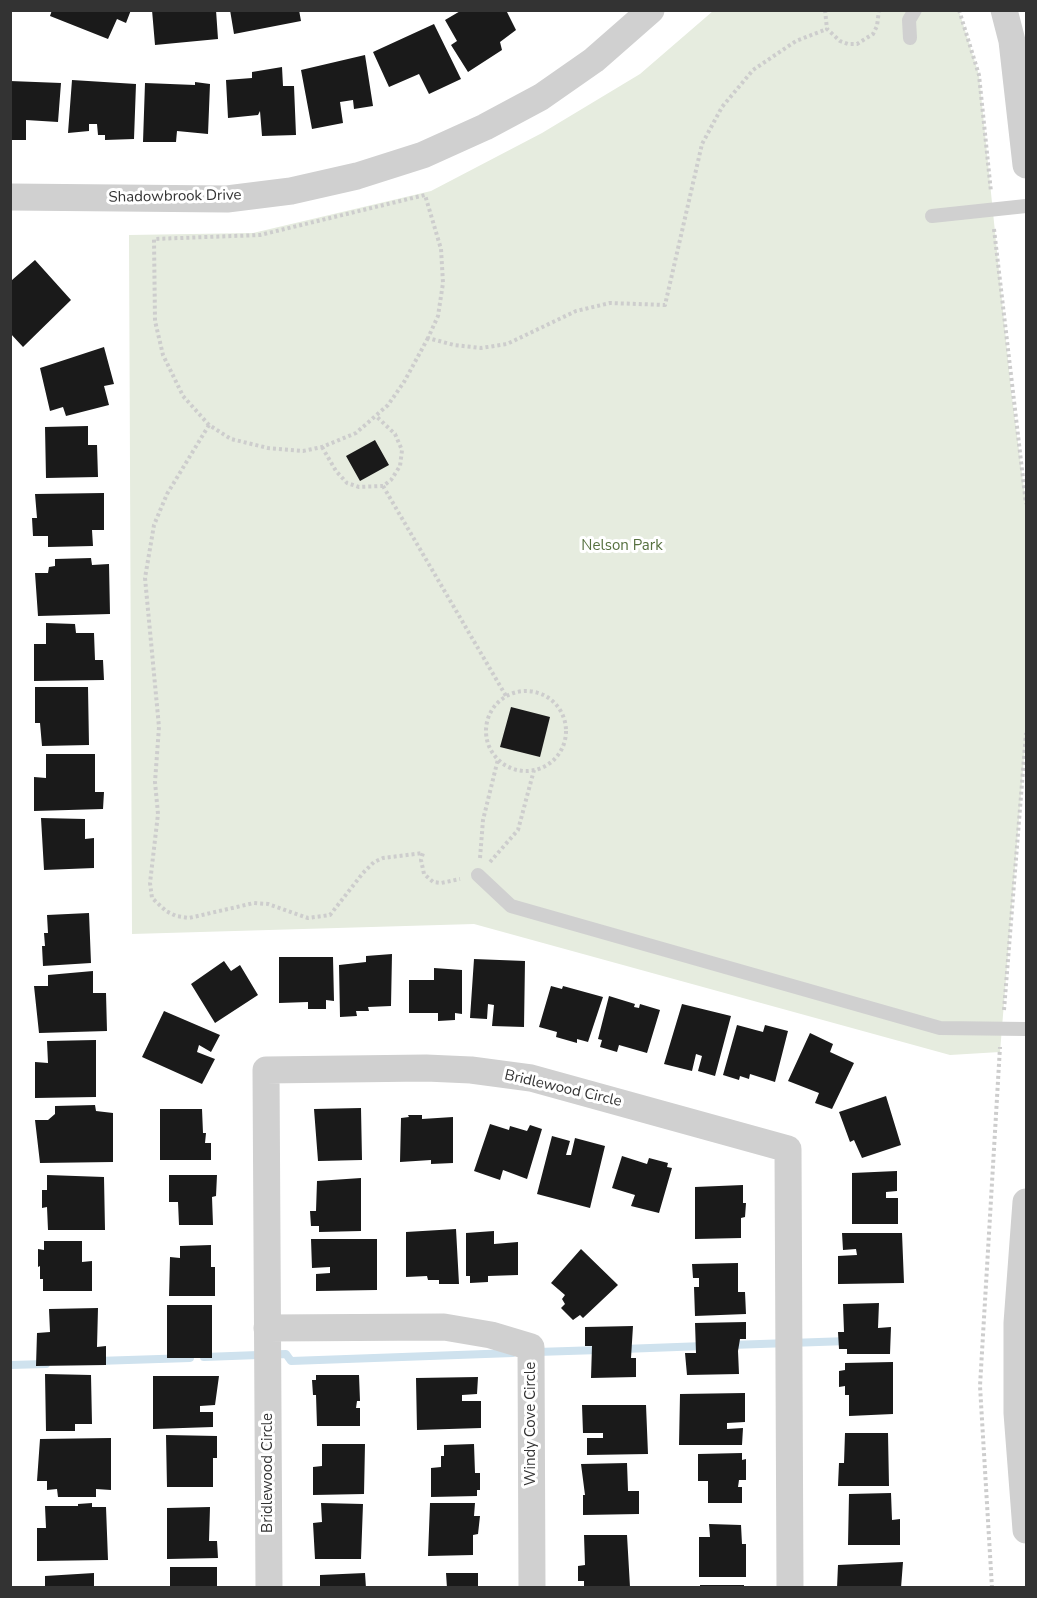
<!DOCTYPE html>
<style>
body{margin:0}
#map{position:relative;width:1037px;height:1598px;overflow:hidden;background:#fff;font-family:"Nunito Sans",sans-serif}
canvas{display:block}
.frame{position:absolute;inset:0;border:12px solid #333;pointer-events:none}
</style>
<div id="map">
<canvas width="1037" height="1598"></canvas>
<div class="frame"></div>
</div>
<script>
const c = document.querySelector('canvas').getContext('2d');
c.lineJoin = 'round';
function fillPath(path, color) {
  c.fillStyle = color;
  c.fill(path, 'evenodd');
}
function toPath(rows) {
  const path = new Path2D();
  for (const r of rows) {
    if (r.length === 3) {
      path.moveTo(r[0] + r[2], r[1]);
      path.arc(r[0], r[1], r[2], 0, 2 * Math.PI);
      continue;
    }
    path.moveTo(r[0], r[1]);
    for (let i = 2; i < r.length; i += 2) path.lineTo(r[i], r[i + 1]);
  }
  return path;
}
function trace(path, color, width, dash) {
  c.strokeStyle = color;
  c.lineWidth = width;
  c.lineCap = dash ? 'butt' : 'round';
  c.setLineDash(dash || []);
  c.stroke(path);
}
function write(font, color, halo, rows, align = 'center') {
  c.font = font + ' "Nunito Sans",sans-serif';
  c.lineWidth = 6;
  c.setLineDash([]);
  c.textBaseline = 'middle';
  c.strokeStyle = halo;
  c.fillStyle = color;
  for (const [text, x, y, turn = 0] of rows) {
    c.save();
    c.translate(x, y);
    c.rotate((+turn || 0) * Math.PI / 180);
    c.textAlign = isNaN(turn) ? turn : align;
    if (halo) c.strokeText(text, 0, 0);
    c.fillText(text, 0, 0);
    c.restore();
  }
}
fillPath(toPath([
 [713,11,959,11,979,75,1011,389,1026,504,1026,733,1000,1052,950,1055,474,924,132,934,129,235,253,233,431,191,542,133,640,74]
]), '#e6ecdf');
trace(toPath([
 [731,1345,848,1341],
 [623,1349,704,1346],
 [537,1352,599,1350],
 [204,1357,286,1354,291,1361,513,1353],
 [97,1361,190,1358],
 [10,1365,46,1364]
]), '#cfe2ee', 8);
fillPath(toPath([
 [52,10,131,10,126,23,117,19,108,39,50,16],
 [152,10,216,10,218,39,155,45],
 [230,10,299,10,301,21,234,34],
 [462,10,506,10,516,30,500,42,502,50,468,72,451,45,457,41,445,20],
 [434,24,461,79,429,94,419,74,389,87,373,52],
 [365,55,373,106,354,109,353,100,340,102,343,123,312,129,301,70],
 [282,67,283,86,294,86,296,135,262,136,260,111,258,115,228,118,226,80,252,78,252,72],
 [72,80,136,84,134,139,105,140,105,135,98,135,97,124,89,124,89,131,68,133],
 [10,81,61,83,58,122,26,120,26,140,10,140],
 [195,82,210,84,208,134,177,131,176,142,143,142,145,83,195,85],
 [35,260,71,300,23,347,10,333,10,284,12,280],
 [104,347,114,384,104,386,109,405,66,416,63,407,50,411,40,368],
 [88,426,88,445,97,445,98,477,46,478,45,427],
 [375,440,389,465,360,481,346,456],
 [104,493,104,530,92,530,93,546,48,547,48,536,33,536,32,518,37,518,35,494],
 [91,558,92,565,109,564,110,614,38,616,35,573,48,573,49,567,55,566,55,559],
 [46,623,75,624,76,633,94,633,95,660,103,660,104,680,34,681,34,644,46,644],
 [35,687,88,687,89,745,42,746,40,723,35,723],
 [511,707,550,717,540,757,500,747],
 [46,754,95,754,95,792,104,792,103,809,34,811,34,777,46,778],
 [41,818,85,819,85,839,94,838,94,868,44,870],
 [89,913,91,963,43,966,42,946,45,946,44,933,48,933,47,915],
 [392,954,391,1006,368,1007,369,1011,356,1011,357,1016,340,1017,339,965,366,962,366,956],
 [279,957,333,957,334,1001,326,1000,326,1009,308,1009,308,1002,279,1003],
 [474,959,525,961,524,1027,492,1026,494,1005,488,1004,487,1019,470,1018],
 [224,961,231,971,240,965,258,995,215,1023,191,984],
 [434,968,462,970,462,1014,455,1013,455,1020,438,1021,438,1013,409,1013,409,980,434,980],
 [93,971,93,993,106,993,107,1031,39,1033,34,986,48,986,48,975],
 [551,986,562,989,563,986,603,997,588,1042,577,1039,577,1043,556,1037,557,1032,539,1027],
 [609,996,635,1004,634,1007,639,1008,640,1004,660,1010,647,1053,619,1045,617,1052,600,1047,602,1040,598,1039],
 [682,1004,731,1016,715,1076,698,1071,702,1056,696,1054,692,1071,664,1064],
 [164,1011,220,1035,211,1052,199,1045,197,1052,215,1059,202,1084,142,1057],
 [737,1025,763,1032,765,1025,788,1031,775,1082,750,1074,749,1079,740,1076,739,1080,723,1075],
 [810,1033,833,1044,830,1052,854,1063,832,1109,815,1103,819,1093,788,1081],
 [96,1040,96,1097,35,1098,35,1062,48,1063,47,1041],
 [886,1096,901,1145,862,1158,854,1140,850,1142,839,1112],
 [95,1105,96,1111,113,1113,113,1162,40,1163,35,1120,48,1120,55,1114,55,1106],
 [361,1108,362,1160,318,1161,314,1109],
 [160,1109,202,1109,203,1133,206,1133,205,1143,211,1143,211,1160,160,1160],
 [408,1115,422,1115,422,1119,453,1117,453,1163,431,1164,431,1160,400,1162,401,1118,409,1117],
 [490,1124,509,1130,510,1126,527,1131,530,1125,542,1129,527,1179,503,1170,500,1180,474,1171],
 [552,1136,570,1141,566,1155,571,1155,575,1138,605,1146,590,1208,537,1194],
 [622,1156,647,1164,649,1158,668,1163,667,1167,672,1168,659,1213,631,1206,635,1195,612,1188],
 [897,1171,897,1191,886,1192,886,1198,898,1198,898,1224,852,1224,852,1173],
 [47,1175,104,1177,105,1230,48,1230,47,1207,42,1208,42,1190,47,1190],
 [169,1175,217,1175,216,1196,212,1197,213,1225,179,1225,178,1202,169,1202],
 [361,1178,361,1231,319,1232,319,1226,311,1226,310,1211,316,1211,317,1181],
 [743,1185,743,1203,746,1203,745,1217,741,1218,741,1238,695,1239,695,1187],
 [456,1229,459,1284,439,1284,439,1280,428,1280,427,1276,406,1277,406,1232],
 [494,1231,494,1244,518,1242,518,1275,488,1276,488,1282,470,1283,470,1276,466,1276,466,1233],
 [842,1233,902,1233,904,1283,838,1284,838,1256,857,1255,856,1249,843,1250],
 [311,1239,377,1239,377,1290,316,1291,316,1274,330,1273,330,1267,312,1268],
 [44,1241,82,1241,82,1262,92,1261,92,1291,43,1291,43,1279,40,1279,40,1266,38,1267,38,1249,44,1250],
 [211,1245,211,1267,215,1267,215,1296,169,1296,170,1257,180,1258,180,1246],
 [581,1249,618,1285,583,1318,580,1315,573,1320,561,1308,565,1304,562,1299,565,1295,551,1283],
 [738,1263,738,1292,745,1292,746,1314,695,1316,694,1287,699,1287,699,1278,693,1278,692,1264],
 [879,1303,878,1328,891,1327,890,1354,847,1354,847,1349,839,1349,838,1332,844,1332,843,1304],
 [167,1305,212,1305,212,1358,167,1358],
 [98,1308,97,1347,106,1346,106,1365,36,1366,37,1333,50,1332,49,1309],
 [746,1322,746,1339,740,1339,738,1351,739,1374,687,1375,685,1353,696,1353,695,1323],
 [633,1326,631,1358,636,1358,636,1377,591,1378,592,1346,585,1346,585,1327],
 [893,1362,893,1414,849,1416,849,1395,845,1395,845,1386,839,1387,839,1371,845,1370,845,1363],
 [45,1374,91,1375,92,1424,75,1424,75,1431,46,1431],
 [316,1375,359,1375,360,1401,357,1401,356,1408,360,1408,360,1426,317,1426,316,1395,313,1395,312,1380,316,1380],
 [153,1376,219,1376,215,1405,200,1406,200,1412,213,1412,213,1427,153,1429],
 [478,1377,477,1394,462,1395,462,1401,481,1401,481,1428,417,1430,416,1378],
 [745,1393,745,1422,727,1423,727,1429,743,1428,742,1445,679,1445,680,1394],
 [582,1405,646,1405,648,1454,587,1455,587,1438,603,1438,603,1433,583,1433],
 [845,1433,888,1433,889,1486,838,1486,839,1463,844,1463],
 [166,1435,217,1436,217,1458,213,1458,213,1487,167,1487],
 [111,1438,111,1490,96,1489,96,1497,58,1497,57,1489,47,1490,47,1481,37,1481,40,1439],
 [322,1444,365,1444,364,1494,313,1495,313,1467,322,1466],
 [474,1444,475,1473,480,1473,480,1490,477,1490,477,1496,431,1497,431,1468,441,1467,441,1456,444,1456,444,1445],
 [742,1453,742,1460,746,1459,746,1480,739,1480,738,1487,742,1487,742,1503,708,1503,708,1481,698,1481,698,1454],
 [627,1463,628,1491,639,1491,639,1514,583,1515,583,1495,585,1495,581,1464],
 [891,1493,892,1520,900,1519,900,1545,848,1545,849,1494],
 [92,1503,92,1507,106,1507,108,1560,37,1561,37,1528,46,1528,45,1506,78,1506,78,1504],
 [321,1503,363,1504,361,1559,315,1559,313,1523,322,1522],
 [430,1503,475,1503,474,1516,480,1516,478,1534,473,1535,473,1555,428,1556],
 [210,1507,209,1541,217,1541,218,1558,167,1559,167,1508],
 [709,1524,741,1525,742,1544,746,1544,746,1577,699,1577,699,1537,710,1537],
 [584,1535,627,1535,630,1587,584,1586,584,1581,578,1581,578,1566,585,1565],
 [903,1562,901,1588,837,1588,838,1565],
 [170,1567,217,1567,217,1588,170,1588],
 [94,1573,94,1588,45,1588,45,1576],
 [365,1573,366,1588,320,1588,320,1575],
 [446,1573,478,1573,478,1588,447,1588],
 [700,1585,744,1585,744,1588,700,1588]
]), '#1a1a1a');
trace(toPath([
 [825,10,827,29,840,41,848,44,857,44,873,34,877,26,879,10],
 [959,10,979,75,991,192],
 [994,229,1026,504],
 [428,338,404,382,388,405,356,433,322,447,303,451,268,448,231,439,209,425,183,396,163,355,155,321,154,239,260,235,425,195,441,249,443,283,438,316,428,338,454,345,481,348,507,344,576,311,610,303,665,305,702,144,722,107,753,70,796,41,827,29],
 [209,425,167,494,154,525,145,578,159,727,155,782,158,814,150,883,152,898,166,911,176,916,189,918,254,903,268,904,308,918,330,915,363,873,374,862,383,858,423,853,421,860,424,874,433,882,441,883,460,879],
 [322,447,336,471,347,483,359,487,383,486,391,480,400,466,402,450,395,434,376,416],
 [383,486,506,696],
 [526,731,40],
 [480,858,483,820,498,759],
 [490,862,518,830,534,770],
 [1004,1010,1026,733],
 [992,1588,980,1386,1000,1047]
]), '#cdcdcd', 4, [3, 3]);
trace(toPath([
 [910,38,909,20,915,10],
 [932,216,1026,206],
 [478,875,511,906,940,1028,1026,1029]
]), '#d0d0d0', 14);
trace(toPath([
 [1004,10,1012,41,1026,165],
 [10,197,227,199,291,191,357,176,423,155,485,127,541,97,594,60,651,10],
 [1026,1202,1017,1323,1017,1413,1026,1530],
 [267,1328,444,1327,491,1335,531,1347,532,1588],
 [269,1588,266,1070,426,1068,471,1070,531,1078,788,1149,790,1588]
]), '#d0d0d0', 27);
write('15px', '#333', '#fff', [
 ["Shadowbrook Drive",175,197,-1],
 ["Bridlewood Circle",563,1089,13],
 ["Windy Cove Circle",531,1424,-90],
 ["Bridlewood Circle",268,1473,-90]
]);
write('15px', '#56703f', '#fff', [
 ["Nelson Park",622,546]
]);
</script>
